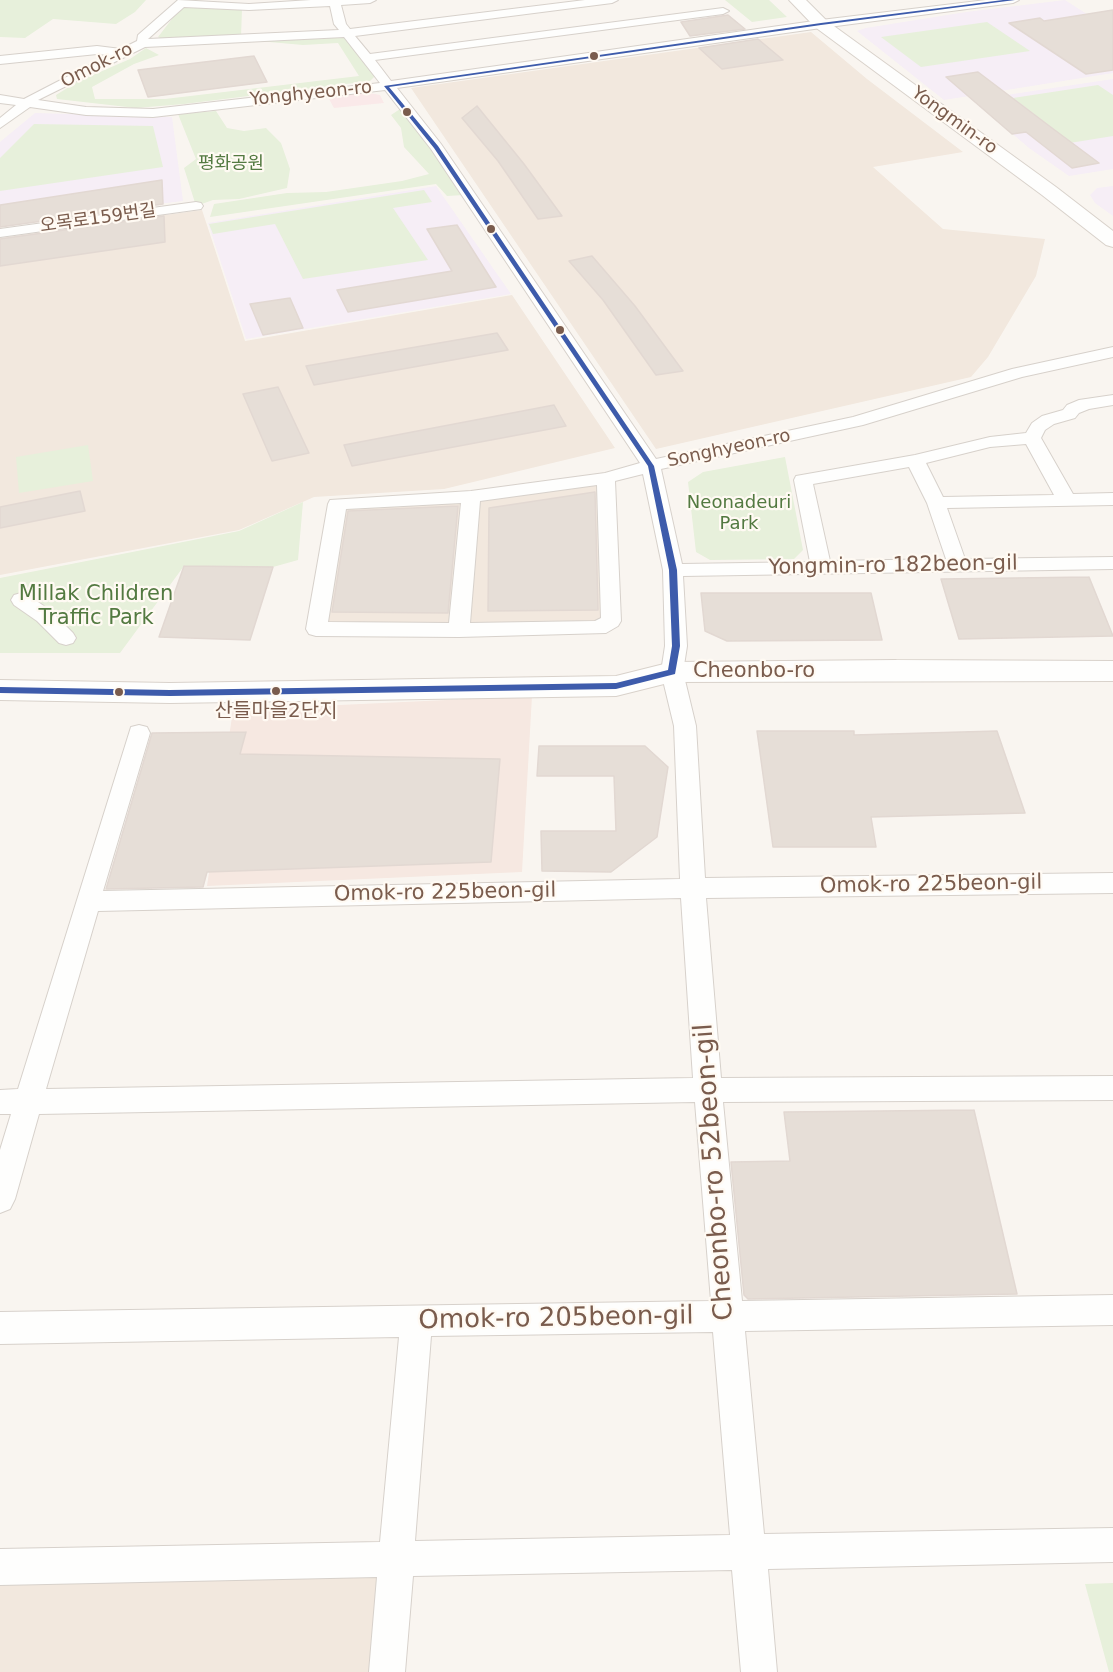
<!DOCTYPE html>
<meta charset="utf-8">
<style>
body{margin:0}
canvas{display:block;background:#f9f5f0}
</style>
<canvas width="1113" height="1672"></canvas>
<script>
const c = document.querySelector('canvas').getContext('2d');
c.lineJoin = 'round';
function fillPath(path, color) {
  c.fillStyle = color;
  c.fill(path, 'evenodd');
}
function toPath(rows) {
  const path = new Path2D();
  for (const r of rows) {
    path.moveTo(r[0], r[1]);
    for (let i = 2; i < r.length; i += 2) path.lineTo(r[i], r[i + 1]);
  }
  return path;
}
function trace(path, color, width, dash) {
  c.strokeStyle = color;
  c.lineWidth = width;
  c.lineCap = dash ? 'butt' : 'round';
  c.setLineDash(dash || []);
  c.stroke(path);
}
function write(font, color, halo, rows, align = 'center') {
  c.font = font + ' "DejaVu Sans","Noto Sans KR",sans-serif';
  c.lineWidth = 4.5;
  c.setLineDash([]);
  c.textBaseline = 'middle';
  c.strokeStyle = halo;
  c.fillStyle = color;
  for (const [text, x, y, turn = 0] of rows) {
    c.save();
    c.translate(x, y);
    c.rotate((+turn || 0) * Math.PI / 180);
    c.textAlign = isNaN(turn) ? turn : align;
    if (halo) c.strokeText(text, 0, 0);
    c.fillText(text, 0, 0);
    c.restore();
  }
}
fillPath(toPath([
 [811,32,867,79,963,152,873,167,943,229,1045,239,1036,276,988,357,971,377,656,449,411,88],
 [202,210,245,341,512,295,615,448,444,489,314,497,239,530,0,575,0,238],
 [606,478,611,621,316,629,337,504],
 [384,1574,376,1672,0,1672,0,1582]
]), '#f2e8de');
fillPath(toPath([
 [532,696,522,872,207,886,233,710]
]), '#f6e8e1');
fillPath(toPath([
 [1065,0,1113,31,1113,73,944,100,857,31,866,28,966,12],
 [1113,79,1113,169,1069,176,1029,148,973,100],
 [35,113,172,117,183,201,0,223,0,142],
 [436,186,511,294,246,339,208,223],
 [1113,186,1113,216,1095,203,1090,195,1097,188]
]), '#f6eef6');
fillPath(toPath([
 [364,92,380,95,384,103,334,108,329,99,335,95]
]), '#fae9e9');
fillPath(toPath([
 [0,0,146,0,135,12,116,24,53,19,25,38,0,37],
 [725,0,769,0,787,17,752,22],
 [182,6,242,9,241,37,165,40,158,37],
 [987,22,1030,51,921,67,881,37],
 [332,36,348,39,375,76,370,81,184,104,136,108,57,99,56,95,77,82,130,59,146,48,159,55,134,64,92,87,95,99,165,99,359,76,338,43,303,45,258,41],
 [1098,85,1113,95,1113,136,1045,147,1051,127,1013,98],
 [400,109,436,153,464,195,447,196,436,184,210,217,214,204,287,193,326,192,402,181,429,174,404,147,401,128,391,115],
 [216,111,227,128,244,131,266,128,281,143,290,169,287,188,239,199,213,200,196,206,184,168,196,159,178,114],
 [34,124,153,126,163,167,0,191,0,158],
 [424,190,432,202,393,208,428,260,303,279,275,224,213,234,209,224],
 [88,445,93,481,19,493,16,457],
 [785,457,803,550,794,559,710,560,696,552,688,482,703,472],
 [303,502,298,560,273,567,184,566,120,653,0,653,0,578,239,531],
 [1113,1583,1113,1672,1109,1672,1085,1584]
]), '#e7f0db');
const building = toPath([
 [1113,10,1113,70,1086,74,1009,23,1040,18,1044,21,1113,10],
 [728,15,745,29,690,36,681,22,728,15],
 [758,39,783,60,722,69,699,48,758,39],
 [254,56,267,82,148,97,138,70,254,56],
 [978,72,1052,128,1099,163,1072,168,1026,132,1012,134,946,77,978,72],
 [477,106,524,164,562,216,538,219,498,161,462,118,477,106],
 [162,180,163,204,0,227,0,205,162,180],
 [164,216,165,242,0,266,0,239,164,216],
 [457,225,496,287,348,312,337,290,452,271,427,229,457,225],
 [592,256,635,306,683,371,656,375,603,300,569,261,592,256],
 [290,298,303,328,263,335,250,304,290,298],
 [497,333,508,350,314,385,306,366,497,333],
 [278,387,309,453,272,461,243,394,278,387],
 [554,405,566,426,352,466,344,445,554,405],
 [80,491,85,511,0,528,0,507,80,491],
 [595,492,598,610,488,611,489,508,595,492],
 [458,506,448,613,332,612,348,511,458,506],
 [184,566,273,567,250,640,159,637,184,566],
 [1089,577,1113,636,959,639,941,579,1089,577],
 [701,593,871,593,882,640,727,641,705,631,701,593],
 [757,731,854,731,854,735,997,731,1025,813,871,817,876,847,773,847,757,731],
 [246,732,240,754,500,759,491,862,207,872,203,887,106,889,152,733,246,732],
 [539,746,645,746,668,767,657,837,611,872,542,871,541,831,616,831,614,776,537,776,539,746],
 [974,1110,1017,1294,748,1299,744,1295,731,1162,790,1161,784,1112,974,1110]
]);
fillPath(building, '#e6ded7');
trace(building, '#e2d8d2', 1.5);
const street = toPath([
 [178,0,249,4,311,0,376,0,370,3,341,5,346,24,350,29,585,0,618,0,612,3,355,36,370,54,723,8,729,11,723,14,375,60,391,81,821,20,986,0,1019,0,1013,3,821,28,397,88,441,144,656,459,853,417,1012,369,1113,347,1113,357,1022,377,863,425,661,469,682,564,810,562,794,480,796,476,915,455,990,437,1026,433,1032,423,1042,416,1063,410,1067,405,1079,400,1113,395,1113,405,1089,409,1079,413,1075,418,1054,424,1045,430,1041,438,1073,494,1113,493,1113,505,947,508,965,559,1113,557,1113,569,683,576,687,646,683,672,696,726,705,878,1113,873,1113,893,706,898,721,1078,1113,1076,1113,1100,723,1102,742,1301,1113,1295,1113,1325,745,1331,764,1534,1113,1528,1113,1562,768,1569,777,1672,741,1672,732,1570,413,1576,405,1672,369,1672,377,1577,0,1585,0,1549,380,1542,399,1337,0,1344,0,1312,711,1301,695,1102,39,1114,15,1199,10,1209,0,1213,0,1150,11,1114,0,1114,0,1090,18,1089,131,727,139,725,147,727,150,733,103,891,680,879,674,726,661,672,665,646,663,570,643,474,615,481,621,621,618,626,606,633,459,637,316,636,309,634,306,629,328,504,330,500,471,491,605,473,640,463,431,149,385,90,153,117,86,115,30,107,0,128,0,118,16,105,0,103,0,95,24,99,109,55,97,54,0,64,0,56,97,46,121,49,137,41,138,35,178,0],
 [330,6,334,24,339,30,148,39,184,7,249,10,330,6],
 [344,37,380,83,153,109,86,107,38,100,145,47,344,37],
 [1026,444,1054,495,943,497,926,463,990,447,1026,444],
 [909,467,927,503,946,559,830,561,813,484,909,467],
 [597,485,601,618,595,621,470,623,480,501,597,485],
 [461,503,449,623,328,622,346,509,461,503],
 [681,898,693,1078,46,1089,98,911,681,898],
 [713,1332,730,1535,415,1541,431,1336,713,1332],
 [196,202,201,203,203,206,201,209,0,237,0,229,196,202],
 [21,593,28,595,51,611,73,633,76,638,73,643,66,645,59,643,37,621,14,605,11,600,14,595,21,593]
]);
const secondary = toPath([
 [789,0,806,0,827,21,1056,187,1113,231,1113,247,1106,245,1042,195,815,27,789,0],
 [896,660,1113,661,1113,681,672,682,616,696,170,703,0,700,0,680,170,683,616,676,672,662,896,660]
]);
trace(street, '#d7d1cb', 2);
trace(secondary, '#d9d2cb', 2);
fillPath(street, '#fefefd');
fillPath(secondary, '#fefefd');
fillPath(toPath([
 [1003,0,1015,0,821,25,389,87,438,146,654,466,677,570,680,646,675,674,616,689,170,696,0,693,0,687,170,690,616,683,668,670,672,646,669,570,648,466,434,148,384,86,821,23,1003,0]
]), '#3d5bab');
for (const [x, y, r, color] of [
 [594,56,5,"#7a5c4d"],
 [407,112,5,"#7a5c4d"],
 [491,229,5,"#7a5c4d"],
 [560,330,5,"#7a5c4d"],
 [276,691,5,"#7a5c4d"],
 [119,692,5,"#7a5c4d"]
]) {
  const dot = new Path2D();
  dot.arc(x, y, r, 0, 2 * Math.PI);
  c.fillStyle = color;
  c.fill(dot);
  trace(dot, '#fffaf3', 2);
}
write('18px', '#7a5c4d', '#fffaf3', [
 ["Omok-ro",97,66,-27],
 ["Yonghyeon-ro",311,94,-6],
 ["Yongmin-ro",954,121,36],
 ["오목로159번길",98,219,-8],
 ["Songhyeon-ro",729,449,-12]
]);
write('18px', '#537a41', '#fffaf3', [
 ["평화공원",231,164],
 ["Neonadeuri",739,503],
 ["Park",739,524]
]);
write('20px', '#7a5c4d', '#fffaf3', [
 ["산들마을2단지",276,712]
]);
write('21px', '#7a5c4d', '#fffaf3', [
 ["Yongmin-ro 182beon-gil",893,566,-1],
 ["Cheonbo-ro",754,672],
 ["Omok-ro 225beon-gil",931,885,-1],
 ["Omok-ro 225beon-gil",445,893,-1]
]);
write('21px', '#537a41', '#fffaf3', [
 ["Millak Children",96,595],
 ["Traffic Park",96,619]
]);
write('26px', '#7a5c4d', '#fffaf3', [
 ["Cheonbo-ro 52beon-gil",715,1172,-94],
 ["Omok-ro 205beon-gil",556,1319,-1]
]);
</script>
